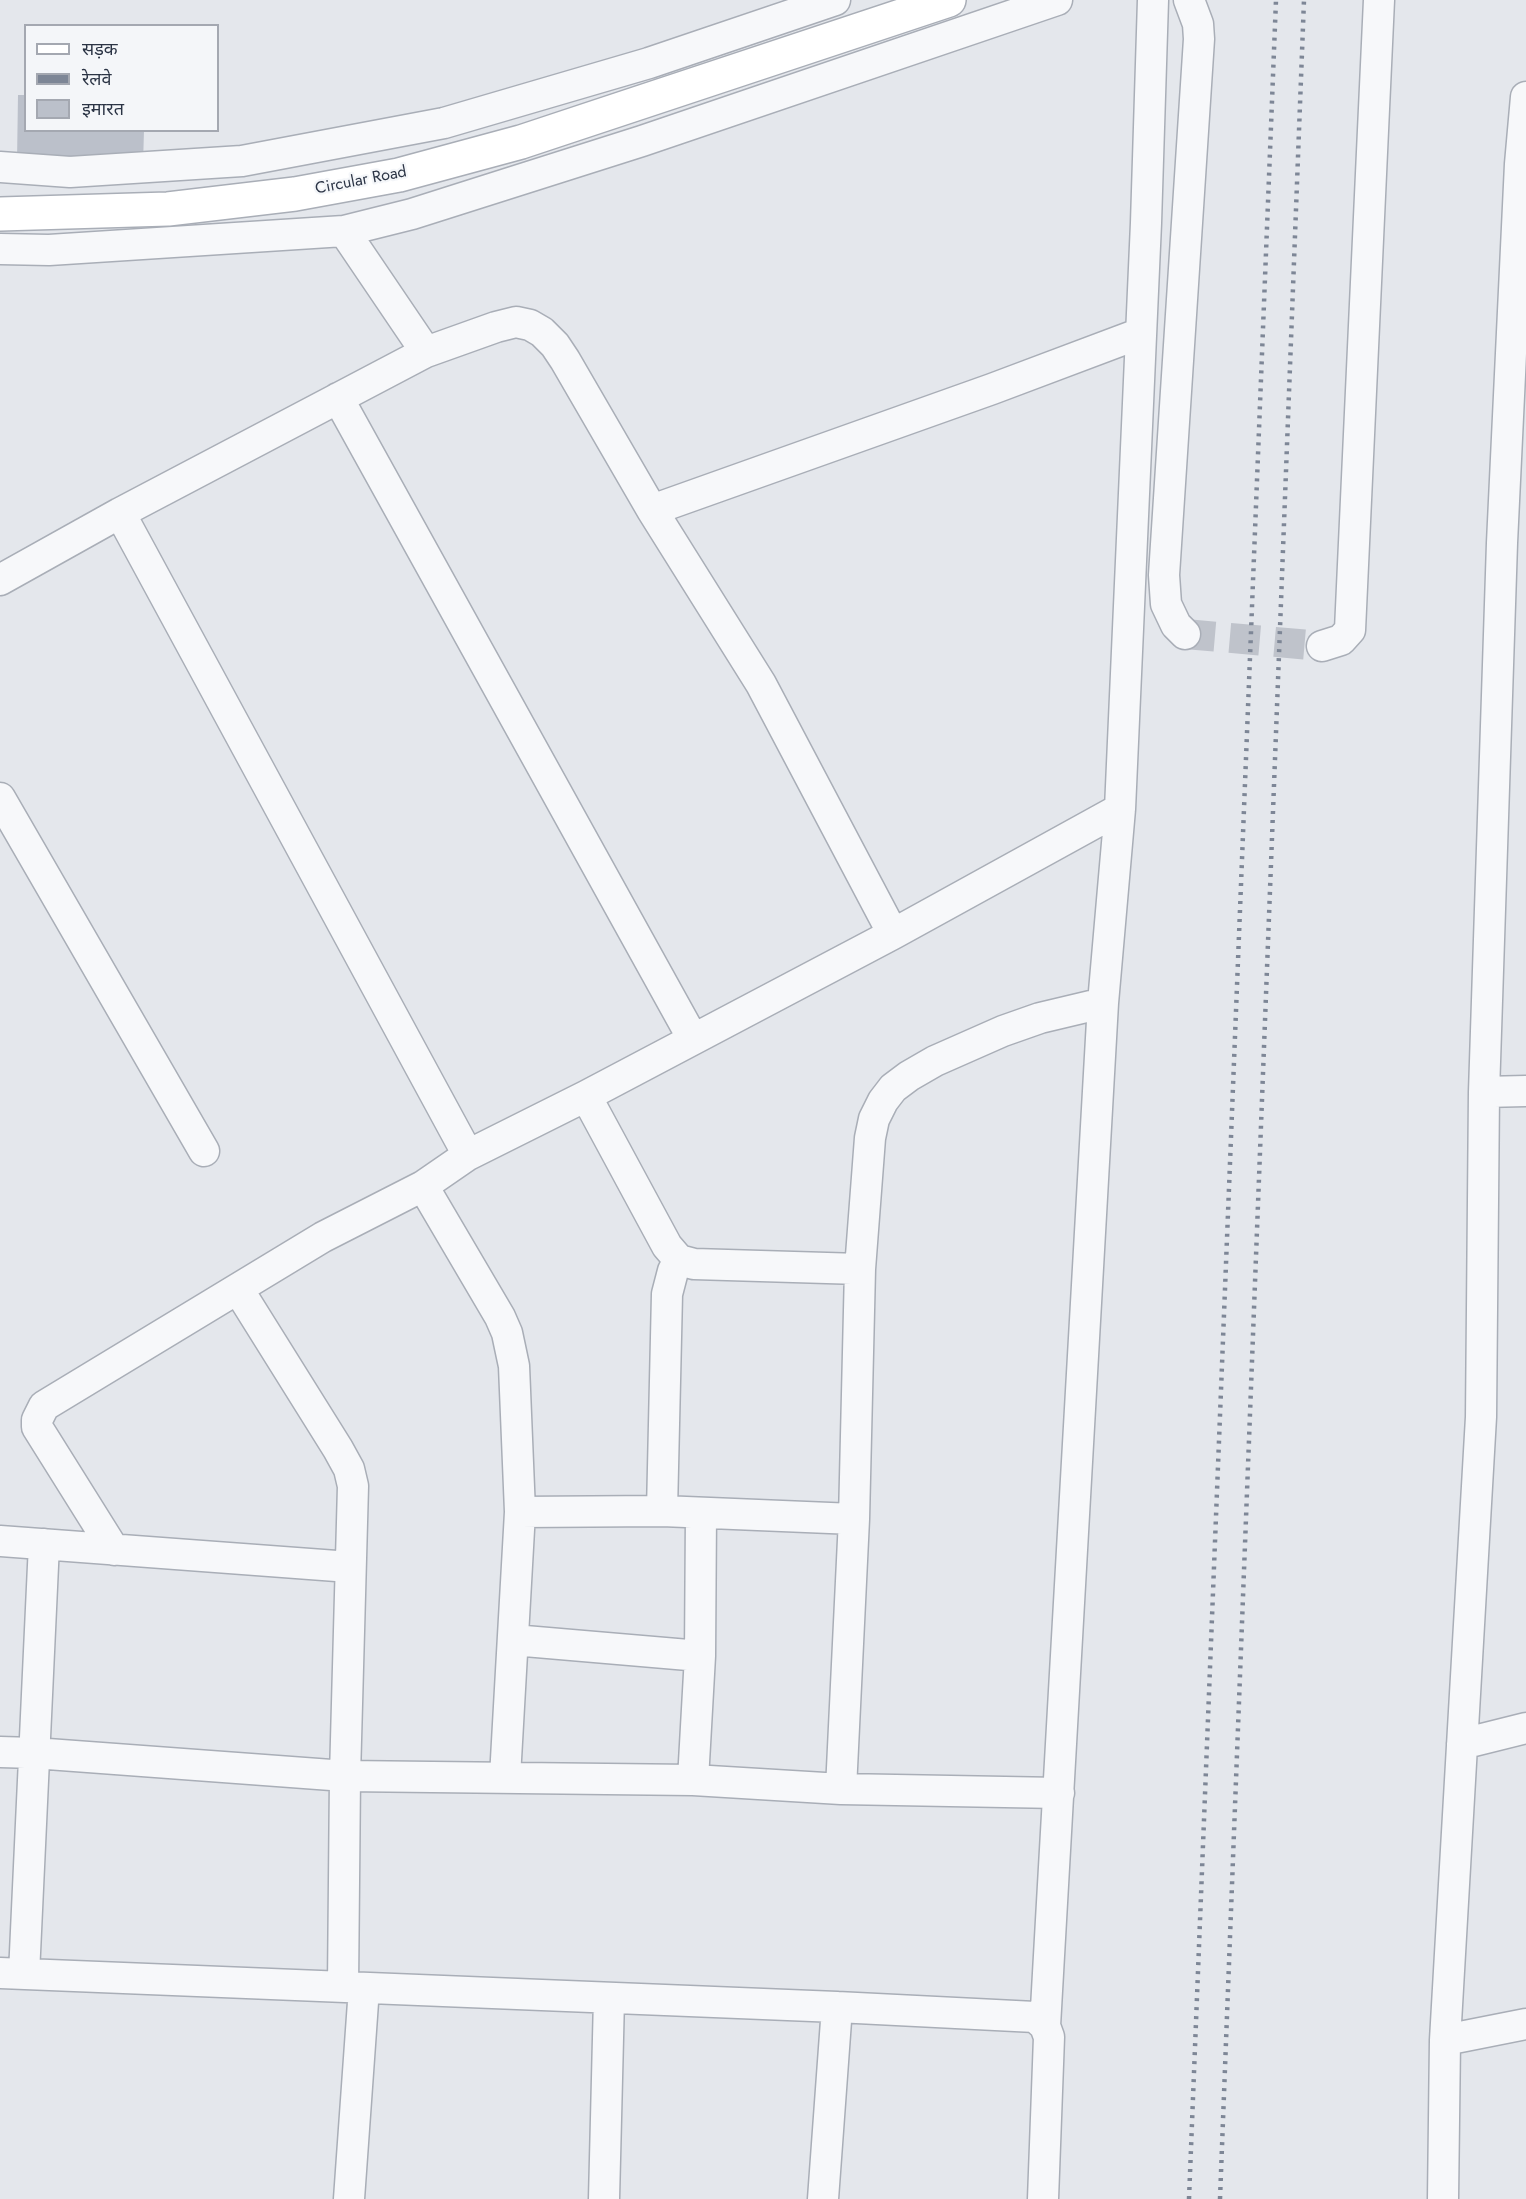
<!DOCTYPE html>
<meta charset="utf-8">
<style>
body{margin:0}
#map{position:relative;width:1526px;height:2199px;overflow:hidden;background:#e4e7ec;font-family:Jost,"Noto Sans Devanagari",sans-serif}
canvas{display:block}
.legend{position:absolute;left:24px;top:24px;width:195px;height:108px;box-sizing:border-box;background:#f4f6f9;border:2px solid #a4a8b1;margin:0;padding:8px 10px;list-style:none;font-size:18px;color:#2b3445}
.legend li{display:flex;align-items:center;gap:12px;height:30px}
.legend b{width:30px;border:2px solid #a4a8b1}
</style>
<div id="map">
<canvas width="1526" height="2199"></canvas>
<ul class="legend">
<li><b style="height:8px;background:#fff"></b>सड़क</li>
<li><b style="height:8px;background:#7d8696"></b>रेलवे</li>
<li><b style="height:16px;background:#bbc0ca"></b>इमारत</li>
</ul>
</div>
<script>
const c = document.querySelector('canvas').getContext('2d');
c.lineJoin = 'round';
function fillPath(path, color) {
  c.fillStyle = color;
  c.fill(path, 'evenodd');
}
function toPath(rows) {
  const path = new Path2D();
  for (const r of rows) {
    path.moveTo(r[0], r[1]);
    for (let i = 2; i < r.length; i += 2) path.lineTo(r[i], r[i + 1]);
  }
  return path;
}
function trace(path, color, width, dash) {
  c.strokeStyle = color;
  c.lineWidth = width;
  c.lineCap = dash ? 'butt' : 'round';
  c.setLineDash(dash || []);
  c.stroke(path);
}
function write(font, color, halo, rows, align = 'center') {
  c.font = font + ' Jost,sans-serif';
  c.lineWidth = 4.5;
  c.setLineDash([]);
  c.textBaseline = 'middle';
  c.strokeStyle = halo;
  c.fillStyle = color;
  for (const [text, x, y, turn = 0] of rows) {
    c.save();
    c.translate(x, y);
    c.rotate((+turn || 0) * Math.PI / 180);
    c.textAlign = isNaN(turn) ? turn : align;
    if (halo) c.strokeText(text, 0, 0);
    c.fillText(text, 0, 0);
    c.restore();
  }
}
fillPath(toPath([
 [18,95,26,95,26,130,144,130,143,165,17,161]
]), '#bbc0ca');
trace(toPath([
 [1185,634,1322,646]
]), '#bfc3cb', 30, [30, 15]);
const street = toPath([
 [0,167,70,172,242,161,444,123,649,63,835,0],
 [344,231,426,352],
 [0,249,49,250,344,231,412,214,642,141,1057,0],
 [338,398,693,1039],
 [652,510,992,389,1141,333],
 [120,513,468,1155],
 [0,580,120,513,426,352,496,327,516,322,530,325,542,332,555,345,565,360,652,510,761,684,893,934],
 [1185,634,1176,625,1166,604,1164,575,1199,39,1198,24,1189,0],
 [1322,646,1341,640,1350,630,1379,0],
 [0,798,204,1151],
 [1484,1092,1526,1091],
 [586,1096,667,1246,679,1260,694,1264,860,1269],
 [423,1186,500,1317,507,1333,514,1366,520,1512,505,1777],
 [238,1289,338,1449,349,1469,353,1486,345,1776,343,1987],
 [662,1511,667,1294,673,1271,679,1260],
 [520,1512,662,1511,854,1519],
 [0,1541,350,1567],
 [114,1550,37,1427,37,1420,44,1406,323,1237,423,1186,468,1155,586,1096,893,934,1120,809],
 [513,1640,700,1656],
 [1462,1744,1526,1728],
 [0,1752,34,1753,345,1776,693,1780,841,1789,1059,1793],
 [693,1780,700,1656,701,1513],
 [841,1789,854,1519,860,1269,870,1138,874,1119,883,1101,893,1088,909,1076,935,1061,1003,1031,1040,1018,1103,1003],
 [0,1973,837,2007,1035,2017,1045,2026,1049,2037,1043,2199],
 [24,1974,44,1544],
 [1045,2026,1103,1003,1120,809,1146,223,1153,0],
 [1445,2040,1526,2024],
 [349,2199,364,1988],
 [604,2199,609,1998],
 [823,2199,837,2007],
 [1443,2199,1445,2040,1481,1417,1484,1092,1502,543,1520,164,1526,97]
]);
const secondary = toPath([
 [0,214,168,209,295,194,399,175,521,142,949,0]
]);
trace(street, '#a9aeb7', 33);
trace(secondary, '#a9aeb7', 36);
trace(street, '#f7f8fa', 30);
trace(secondary, '#fff', 33);
trace(toPath([
 [1189,2199,1276,0],
 [1220,2199,1304,0]
]), '#7d8696', 4.5, [3, 6]);
write('16px', '#2b3445', '#f4f6f9', [
 ["Circular Road",361,181,-11]
]);
</script>
